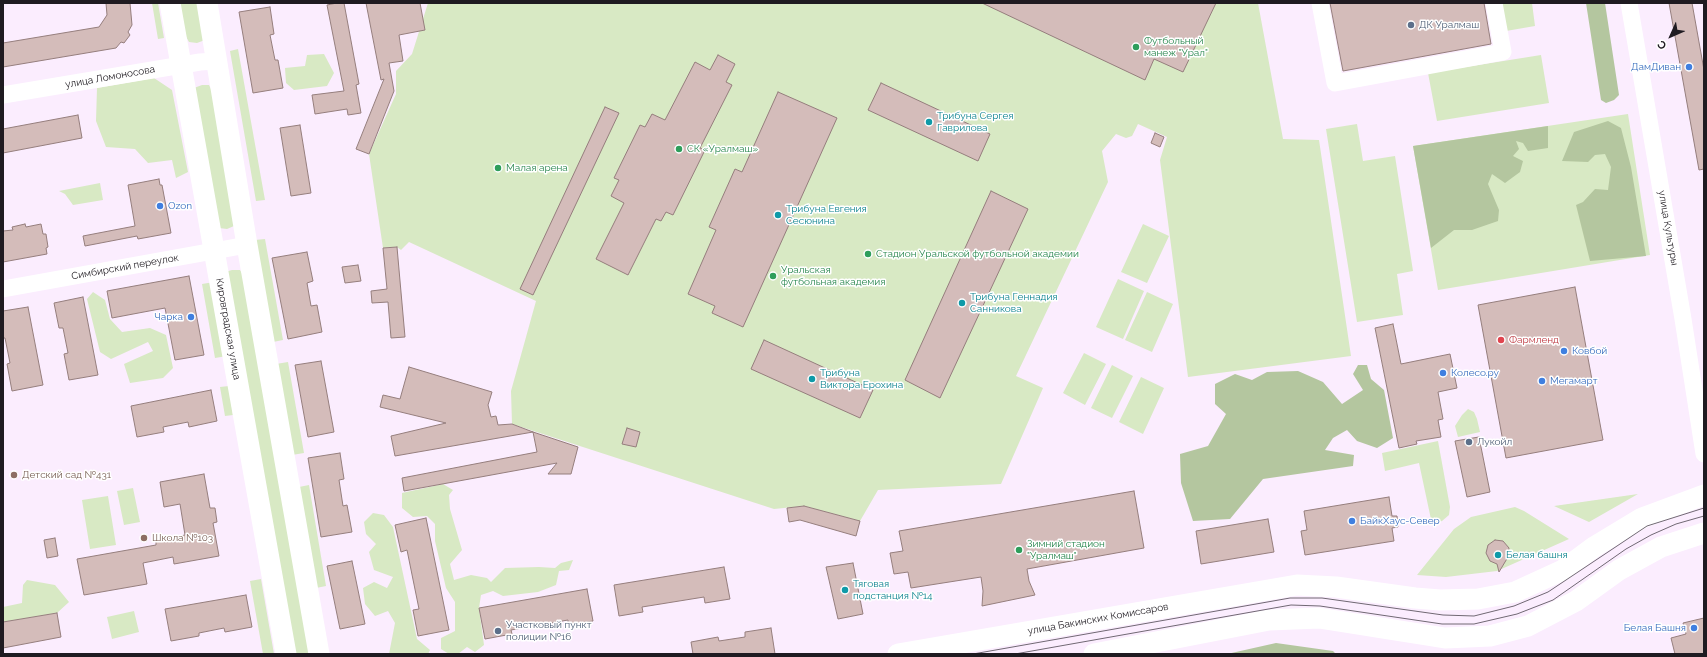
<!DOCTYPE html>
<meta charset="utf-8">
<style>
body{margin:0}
#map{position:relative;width:1707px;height:657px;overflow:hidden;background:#fbedfe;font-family:Raleway,sans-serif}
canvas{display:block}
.frame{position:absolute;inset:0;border:4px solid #1f1b21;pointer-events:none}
.north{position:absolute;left:1651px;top:16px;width:40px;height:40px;-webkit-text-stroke:3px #fff;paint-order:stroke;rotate:225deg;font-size:11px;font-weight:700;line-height:16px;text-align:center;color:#1f1b21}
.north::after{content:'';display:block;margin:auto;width:14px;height:18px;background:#1f1b21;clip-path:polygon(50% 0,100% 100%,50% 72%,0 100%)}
</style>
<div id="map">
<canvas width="1707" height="657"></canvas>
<div class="frame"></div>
<div class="north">С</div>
</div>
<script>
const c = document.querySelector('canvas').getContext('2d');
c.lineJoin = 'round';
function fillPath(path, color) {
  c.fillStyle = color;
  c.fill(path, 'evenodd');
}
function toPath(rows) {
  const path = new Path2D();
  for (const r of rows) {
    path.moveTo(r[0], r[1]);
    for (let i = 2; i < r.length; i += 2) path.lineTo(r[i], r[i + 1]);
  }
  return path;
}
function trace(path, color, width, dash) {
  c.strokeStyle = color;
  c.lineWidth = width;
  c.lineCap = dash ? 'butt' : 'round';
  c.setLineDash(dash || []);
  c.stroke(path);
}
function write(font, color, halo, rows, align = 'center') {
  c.font = font + ' Raleway,sans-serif';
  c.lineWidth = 3;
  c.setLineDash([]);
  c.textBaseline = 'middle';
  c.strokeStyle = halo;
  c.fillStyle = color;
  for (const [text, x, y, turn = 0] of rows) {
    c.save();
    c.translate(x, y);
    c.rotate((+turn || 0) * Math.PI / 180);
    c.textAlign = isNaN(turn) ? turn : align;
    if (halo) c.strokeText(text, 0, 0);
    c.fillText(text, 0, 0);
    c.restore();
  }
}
fillPath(toPath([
 [152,3,158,3,164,38,158,39],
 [179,3,201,3,205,40,197,43,189,42,184,33],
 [428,3,1258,3,1283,139,1319,140,1351,356,1188,377,1160,160,1167,137,1138,124,1132,136,1126,138,1116,134,1102,151,1108,182,1016,376,1043,388,1001,484,878,490,860,521,804,506,774,509,512,424,511,391,536,301,409,242,401,250,397,247,383,248,369,154,396,94,396,71,412,54],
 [1502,3,1532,3,1535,26,1506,31],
 [238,49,265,200,256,201,230,51],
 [324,54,334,73,327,86,294,90,286,83,285,68,305,66,307,55],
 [1541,55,1549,103,1437,121,1428,73],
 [154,78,172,90,188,172,176,178,172,160,148,163,135,149,106,147,96,121,97,88],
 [202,85,209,85,214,95,234,226,227,229,219,228,194,88],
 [1628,114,1650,255,1438,290,1413,146],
 [1357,124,1363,161,1395,156,1413,271,1397,274,1403,315,1357,322,1326,129],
 [100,183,103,200,73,205,65,194,59,191],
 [1143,224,1169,236,1147,283,1121,272],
 [265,239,283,340,273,342,255,240],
 [232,270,240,270,244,277,310,654,289,654,225,272],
 [1118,279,1144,291,1123,339,1096,327],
 [214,282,227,356,215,358,202,284],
 [93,292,105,300,110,319,122,332,150,328,166,335,173,368,163,378,130,383,124,364,153,351,148,342,111,359,100,352,87,299],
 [1147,292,1173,304,1152,352,1125,340],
 [1084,353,1106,364,1085,405,1063,393],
 [288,362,304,453,292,455,276,364],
 [1112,365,1133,376,1112,418,1091,408],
 [1141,377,1164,388,1143,434,1119,422],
 [229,386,233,415,225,416,220,387],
 [1468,409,1474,412,1477,419,1480,432,1458,437,1455,426,1462,415],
 [1438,441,1450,507,1449,515,1442,521,1432,524,1419,463,1385,471,1382,453],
 [443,484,453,490,449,495,450,509,462,550,450,564,454,580,471,575,487,578,491,582,505,568,539,567,555,568,561,563,573,560,569,570,559,571,556,585,538,592,503,596,493,591,481,595,479,608,484,645,475,652,467,647,458,654,449,654,441,649,441,638,455,631,455,602,446,588,435,541,435,524,427,516,413,517,402,508,402,493],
 [309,485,326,586,316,588,299,487],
 [133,488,140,522,124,525,117,491],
 [1638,494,1589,522,1554,506],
 [108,496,116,545,90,549,82,500],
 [1515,507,1524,511,1569,539,1497,571,1446,577,1417,575,1454,529,1471,517],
 [373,513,384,515,393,527,417,639,430,650,428,654,389,654,395,623,388,611,375,616,365,604,363,588,374,582,387,588,393,577,374,570,369,552,376,544,366,534,364,522],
 [261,579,274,654,263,654,250,581],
 [27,580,55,585,69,602,57,613,3,622,3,607,22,603,23,585],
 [134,611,139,632,112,639,107,617]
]), '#d8e9c4');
fillPath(toPath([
 [1586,3,1605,3,1619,95,1614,100,1606,103,1601,100],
 [1608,121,1621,128,1631,167,1646,256,1590,261,1576,205,1583,202,1595,189,1608,190,1611,167,1605,154,1595,155,1588,162,1562,161,1574,132],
 [1548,126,1548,148,1528,151,1523,143,1516,141,1519,149,1513,156,1523,161,1520,172,1505,183,1492,174,1488,184,1499,210,1498,221,1472,230,1454,230,1431,248,1413,146],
 [1358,365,1367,365,1371,379,1384,390,1393,438,1377,448,1357,441,1347,430,1333,438,1325,450,1354,455,1353,466,1263,479,1230,519,1193,521,1181,483,1180,454,1208,446,1226,414,1215,404,1215,384,1235,374,1252,380,1267,372,1298,371,1323,382,1342,404,1363,390,1353,374],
 [1276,643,1333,651,1336,654,1227,654]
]), '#b4c69f');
const building = toPath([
 [106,3,130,3,132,25,128,32,130,35,124,43,121,42,116,48,3,67,3,43,99,27,107,15,106,3],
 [337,3,344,3,359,84,356,85,361,113,348,115,347,109,315,114,312,95,344,91,327,5,337,3],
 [366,3,420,3,425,30,399,35,403,61,389,63,394,91,369,154,356,149,384,79,381,80,366,3],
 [982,3,1216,3,1183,72,1154,59,1145,80,982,3],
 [1330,3,1484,3,1491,44,1343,71,1330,3],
 [1669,3,1692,3,1704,70,1704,169,1699,170,1669,3],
 [270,7,274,34,270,35,275,60,278,60,283,88,253,93,239,12,270,7],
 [718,55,735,64,726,82,732,85,700,148,705,150,673,215,666,212,661,221,656,219,628,275,596,259,624,203,611,196,619,180,614,178,640,125,645,127,652,114,665,120,695,62,710,70,718,55],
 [881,83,990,134,978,161,868,110,881,83],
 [778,92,837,118,743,327,712,313,715,306,688,294,716,230,709,227,735,169,742,172,778,92],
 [605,107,619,113,533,295,520,289,605,107],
 [78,115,82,138,3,153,3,129,78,115],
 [300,125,311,193,291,196,280,128,300,125],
 [1155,133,1164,137,1160,147,1151,143,1155,133],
 [159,179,160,185,162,185,171,233,138,239,137,236,85,246,83,236,135,226,128,185,159,179],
 [991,191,1028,209,940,398,905,380,991,191],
 [25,224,26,227,41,224,43,234,46,234,48,247,46,248,47,254,3,262,3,231,13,230,12,227,25,224],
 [397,247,405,337,391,338,388,302,372,303,371,291,387,289,383,248,397,247],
 [307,252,313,281,307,283,311,306,317,305,322,332,288,339,272,258,307,252],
 [358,265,361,281,345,283,342,267,358,265],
 [189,276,204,355,175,360,165,308,112,318,107,291,189,276],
 [1575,287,1603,440,1506,458,1478,305,1575,287],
 [83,297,98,375,69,380,64,354,68,353,63,328,59,328,54,303,83,297],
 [28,307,43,385,12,391,7,364,10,363,5,338,3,338,3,311,28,307],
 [1393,324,1401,364,1450,354,1457,388,1438,392,1443,419,1438,420,1441,437,1416,441,1417,444,1399,448,1375,328,1393,324],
 [764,340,873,390,860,418,751,369,764,340],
 [321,361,334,432,308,437,295,365,321,361],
 [409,367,492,392,488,405,491,417,496,416,498,425,512,424,533,432,395,456,391,436,446,423,380,407,383,395,400,399,409,367],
 [211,390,217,421,189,427,188,422,163,427,164,432,137,437,131,406,211,390],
 [627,428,640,432,636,447,622,444,627,428],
 [533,432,578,447,571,474,548,474,557,463,404,491,402,478,537,452,533,432],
 [1479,437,1490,492,1467,497,1455,441,1479,437],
 [340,453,344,479,339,480,343,506,347,505,352,532,321,537,308,458,340,453],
 [204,474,210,508,215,508,217,522,213,523,219,556,174,564,173,557,143,563,147,584,84,595,77,559,156,545,156,541,185,535,180,504,164,507,160,482,204,474],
 [1134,491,1144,548,1027,569,1029,581,1035,595,982,606,983,591,981,577,911,588,908,572,894,574,890,553,903,551,899,531,1134,491],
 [1389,497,1392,516,1397,516,1398,527,1392,528,1394,541,1305,555,1301,531,1307,530,1304,511,1389,497],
 [804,506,860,521,856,536,800,520,789,522,787,508,804,506],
 [426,518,449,630,418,636,413,610,419,609,407,550,401,552,395,525,426,518],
 [1268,519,1274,552,1201,564,1196,531,1268,519],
 [55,538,58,556,47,558,44,540,55,538],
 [1495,540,1503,541,1509,548,1508,557,1499,572,1497,564,1490,561,1486,553,1488,545,1495,540],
 [352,561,365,624,340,629,327,566,352,561],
 [853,563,863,614,838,619,826,567,853,563],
 [724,567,730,599,705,603,704,597,642,607,643,612,619,616,614,585,724,567],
 [587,589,593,621,568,625,568,620,511,630,512,634,485,639,479,608,587,589],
 [246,595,252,627,225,632,224,628,199,633,199,636,171,641,165,609,246,595],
 [57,613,61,637,3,648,3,622,57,613],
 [1704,618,1704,654,1675,654,1671,638,1686,634,1683,623,1704,618],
 [771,628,775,654,693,654,691,642,718,637,719,641,745,637,745,632,771,628]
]);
fillPath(building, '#d4bcba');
trace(building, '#957e7d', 1);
trace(toPath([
 [1320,3,1335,83,1503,52,1494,3],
 [1629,3,1683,319,1704,454],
 [3,95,200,62,216,61],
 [3,289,247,245]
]), '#fff', 17);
trace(toPath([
 [170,3,286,654],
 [207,3,247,245,319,654],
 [898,654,1297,585,1336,587,1415,598,1440,600,1478,599,1515,592,1563,570,1594,547,1642,518,1704,495],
 [1094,654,1269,620,1319,618,1445,638,1490,636,1528,626,1576,601,1619,570,1661,547,1704,533]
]), '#fff', 21);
trace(toPath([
 [973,654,1290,598,1322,598,1443,615,1474,616,1514,606,1548,592,1647,526,1704,508],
 [1015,654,1291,605,1320,606,1442,624,1474,624,1517,614,1553,600,1626,549,1651,535,1676,524,1704,516]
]), '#706873', 1);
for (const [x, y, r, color] of [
 [1411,25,4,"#5c6f8a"],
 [1136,47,4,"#2e9e5b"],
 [1689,67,4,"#3f7fe0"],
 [929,122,4,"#0f9aa8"],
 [679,149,4,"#2e9e5b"],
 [498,168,4,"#2e9e5b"],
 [160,206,4,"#3f7fe0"],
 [778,215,4,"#0f9aa8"],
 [868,254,4,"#2e9e5b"],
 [773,276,4,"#2e9e5b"],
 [962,303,4,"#0f9aa8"],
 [191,317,4,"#3f7fe0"],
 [1501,340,4,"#e0444e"],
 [1564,351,4,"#3f7fe0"],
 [1443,373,4,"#3f7fe0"],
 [812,379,4,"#0f9aa8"],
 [1542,381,4,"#3f7fe0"],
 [1469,442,4,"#5c6f8a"],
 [14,475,4,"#8d6e63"],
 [1352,521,4,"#3f7fe0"],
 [144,538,4,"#8d6e63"],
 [1019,550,4,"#2e9e5b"],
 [1498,555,4,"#0f9aa8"],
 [845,590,4,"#0f9aa8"],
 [1694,628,4,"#3f7fe0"],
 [498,631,4,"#5c6f8a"]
]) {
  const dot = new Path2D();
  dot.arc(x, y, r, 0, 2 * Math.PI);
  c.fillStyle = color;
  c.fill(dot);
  trace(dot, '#fff', 1.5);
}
write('10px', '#4e5e75', '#fff', [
 ["ДК Уралмаш",1419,25],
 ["Лукойл",1477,442],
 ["Участковый пункт",506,625],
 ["полиции №16",506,637]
], 'left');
write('10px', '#27864d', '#fff', [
 ["Футбольный",1144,41],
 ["манеж \"Урал\"",1144,53],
 ["СК «Уралмаш»",687,149],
 ["Малая арена",506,168],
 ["Стадион Уральской футбольной академии",876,254],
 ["Уральская",781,270],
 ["футбольная академия",781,282],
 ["Зимний стадион",1027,544],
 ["\"Уралмаш\"",1027,556]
], 'left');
write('10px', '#366cbe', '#fff', [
 ["ДамДиван",1681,67,"right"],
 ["Ozon",168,206],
 ["Чарка",183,317,"right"],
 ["Ковбой",1572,351],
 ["Колесо.ру",1451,373],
 ["Мегамарт",1550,381],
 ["БайкХаус-Север",1360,521],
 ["Белая Башня",1686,628,"right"]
], 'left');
write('10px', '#1f1b21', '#fff', [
 ["улица Ломоносова",110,77,-10],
 ["улица Культуры",1668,228,80],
 ["Симбирский переулок",125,267,-10],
 ["Кировградская улица",228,329,80],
 ["улица Бакинских Комиссаров",1098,619,-10]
]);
write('10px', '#0d838f', '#fff', [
 ["Трибуна Сергея",937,116],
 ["Гаврилова",937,128],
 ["Трибуна Евгения",786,209],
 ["Сесюнина",786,221],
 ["Трибуна Геннадия",970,297],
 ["Санникова",970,309],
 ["Трибуна",820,373],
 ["Виктора Ерохина",820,385],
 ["Белая башня",1506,555],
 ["Тяговая",853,584],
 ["подстанция №14",853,596]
], 'left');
write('10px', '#be3a42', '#fff', [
 ["Фармленд",1509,340]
], 'left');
write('10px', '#785e54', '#fff', [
 ["Детский сад №431",22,475],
 ["Школа №103",152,538]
], 'left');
</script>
